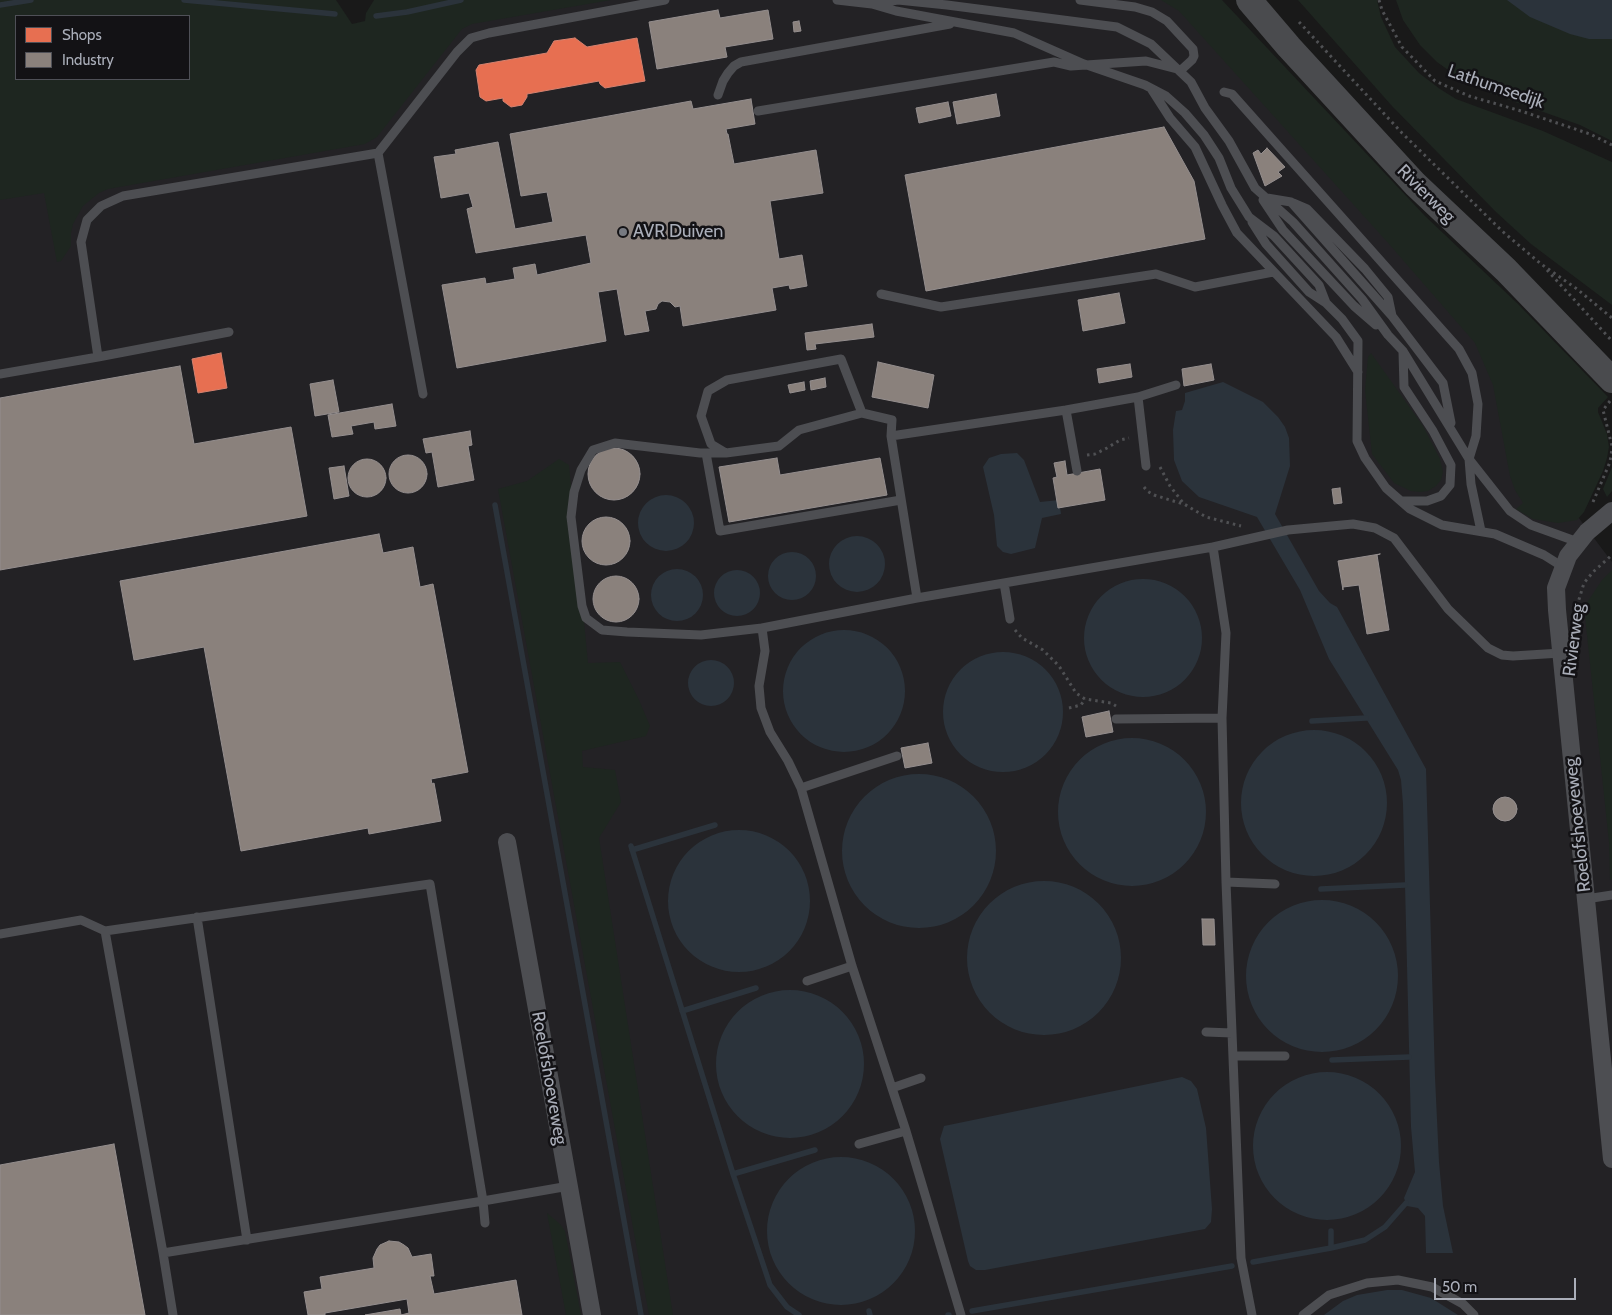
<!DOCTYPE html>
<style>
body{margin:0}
#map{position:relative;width:1612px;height:1315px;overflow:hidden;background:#191919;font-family:Cabin,sans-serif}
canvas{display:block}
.legend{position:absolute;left:15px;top:15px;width:175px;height:65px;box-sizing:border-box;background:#131215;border:1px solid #4f5057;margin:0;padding:6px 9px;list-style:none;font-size:15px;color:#aaaeb9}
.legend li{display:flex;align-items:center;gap:10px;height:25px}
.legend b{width:25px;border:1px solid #4f5057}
.scale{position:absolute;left:1434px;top:1278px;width:142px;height:22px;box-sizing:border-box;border:2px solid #aaaeb9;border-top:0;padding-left:6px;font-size:15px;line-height:18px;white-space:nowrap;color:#aaaeb9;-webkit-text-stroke:4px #131215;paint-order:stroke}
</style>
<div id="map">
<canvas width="1612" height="1315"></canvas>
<ul class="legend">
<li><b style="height:14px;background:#e76f51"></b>Shops</li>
<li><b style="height:14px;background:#8a817c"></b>Industry</li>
</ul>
<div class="scale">50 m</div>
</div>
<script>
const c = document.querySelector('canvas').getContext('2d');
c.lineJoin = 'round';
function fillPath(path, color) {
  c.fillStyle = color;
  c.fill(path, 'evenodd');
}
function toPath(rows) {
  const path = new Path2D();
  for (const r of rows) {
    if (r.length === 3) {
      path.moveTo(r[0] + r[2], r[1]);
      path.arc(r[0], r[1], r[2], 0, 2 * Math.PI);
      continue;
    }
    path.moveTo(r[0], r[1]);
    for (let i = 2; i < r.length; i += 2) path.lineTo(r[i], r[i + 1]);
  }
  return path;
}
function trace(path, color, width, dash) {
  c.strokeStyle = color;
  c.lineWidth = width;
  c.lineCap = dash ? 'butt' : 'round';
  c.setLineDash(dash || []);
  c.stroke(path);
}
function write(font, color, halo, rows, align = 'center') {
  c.font = font + ' Cabin,sans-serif';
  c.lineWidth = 5;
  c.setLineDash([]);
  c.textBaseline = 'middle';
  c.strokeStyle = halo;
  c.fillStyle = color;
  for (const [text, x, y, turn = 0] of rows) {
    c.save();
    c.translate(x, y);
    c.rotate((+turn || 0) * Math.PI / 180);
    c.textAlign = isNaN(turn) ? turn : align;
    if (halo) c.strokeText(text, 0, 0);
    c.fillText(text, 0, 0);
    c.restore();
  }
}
fillPath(toPath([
 [509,0,1184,0,1492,350,1557,489,1612,562,1612,1315,0,1315,0,93,189,79]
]), '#232225');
fillPath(toPath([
 [0,0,336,0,352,24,365,21,366,13,374,0,611,0,472,24,462,29,377,137,365,144,108,189,99,193,83,206,73,224,71,233,71,246,61,261,57,262,44,193,0,200],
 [16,16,189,16,189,79,16,79],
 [1161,0,1222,0,1425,216,1518,304,1608,397,1598,408,1598,412,1607,434,1609,447,1607,458,1603,471,1584,512,1577,520,1558,523,1545,521,1533,519,1516,509,1523,503,1515,490,1510,476,1493,385,1475,343,1389,244,1179,11],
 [1298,0,1377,0,1381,17,1395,47,1419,73,1440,89,1456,99,1543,131,1612,162,1612,305,1531,244,1496,212,1392,106],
 [1396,0,1612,0,1612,141,1580,125,1487,92,1458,77,1437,62,1420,45,1403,20],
 [1371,353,1423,426,1440,459,1443,472,1441,480,1436,486,1428,491,1420,492,1411,491,1394,483,1372,454,1365,390,1368,357],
 [559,459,569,465,588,663,620,662,639,700,650,726,646,736,582,751,583,767,615,770,621,802,599,838,673,1315,649,1315,498,489,527,481],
 [1612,467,1612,491,1607,497,1603,489],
 [1612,570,1612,879,1610,880,1609,842,1584,607,1602,580],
 [547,1213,560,1224,565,1231,581,1315,566,1315]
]), '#1e2620');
fillPath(toPath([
 [1507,0,1612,0,1612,39,1589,39,1570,34,1530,17],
 [1223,382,1263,402,1278,417,1285,427,1289,438,1290,466,1275,514,1319,591,1330,603,1337,607,1426,769,1435,1077,1439,1162,1443,1206,1453,1253,1426,1253,1425,1216,1418,1208,1407,1206,1404,1198,1415,1172,1411,1127,1403,804,1401,780,1398,770,1329,659,1300,590,1257,517,1199,497,1182,481,1174,460,1173,430,1176,411,1182,410,1185,401,1185,393],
 [1017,453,1024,460,1040,502,1059,500,1061,514,1042,518,1035,548,1011,554,1003,552,997,546,994,515,983,467,989,458,1001,454],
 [666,523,28],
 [857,564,28],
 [792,576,24],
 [677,595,26],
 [737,593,23],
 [1143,638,59],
 [844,691,61],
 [1003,712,60],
 [711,683,23],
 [1314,803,73],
 [1132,812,74],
 [919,851,77],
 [739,901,71],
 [1044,958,77],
 [1322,976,76],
 [790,1064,74],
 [1327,1146,74],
 [1182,1077,1191,1081,1197,1089,1206,1128,1212,1209,1211,1222,1205,1229,985,1270,976,1270,970,1266,968,1261,942,1148,940,1139,944,1126],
 [841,1231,74],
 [1387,1290,1402,1290,1431,1298,1458,1315,1324,1315,1343,1301,1357,1295]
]), '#2b333b');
const shops = toPath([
 [575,38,587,47,637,38,645,81,605,88,600,84,599,81,527,94,527,97,522,105,511,107,503,101,503,98,486,101,480,97,476,70,479,65,547,53,554,41,575,38],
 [221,353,227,388,198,393,192,359,221,353]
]);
fillPath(shops, '#e76f51');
trace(shops, '#d58270', 1);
const industry = toPath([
 [718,10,720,18,768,10,773,39,725,47,727,57,657,69,649,22,718,10],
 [799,21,801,31,794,32,793,22,799,21],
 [996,94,1000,116,957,124,953,102,996,94],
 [751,99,755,124,726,129,727,134,728,134,734,164,816,150,823,193,770,201,779,259,802,255,807,286,790,289,789,285,772,288,776,310,683,326,680,306,675,307,670,302,662,301,658,304,656,309,645,311,649,331,625,335,617,289,598,292,606,341,457,368,442,285,485,278,486,284,515,279,513,268,535,264,537,275,591,263,586,235,476,253,467,209,473,207,469,193,441,198,434,157,456,154,455,150,498,142,515,229,553,222,547,192,521,196,510,134,691,101,693,109,751,99],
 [948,102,951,116,919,123,916,108,948,102],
 [1164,127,1194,181,1205,239,926,291,905,175,1164,127],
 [1267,148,1285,167,1278,172,1282,176,1265,186,1253,153,1258,150,1261,154,1267,148],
 [1119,293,1125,323,1083,331,1078,300,1119,293],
 [872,324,874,337,815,344,816,349,807,350,805,333,872,324],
 [878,362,934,375,928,408,872,397,878,362],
 [1130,364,1132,377,1099,383,1097,369,1130,364],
 [1211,364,1214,380,1184,386,1182,369,1211,364],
 [180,366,194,444,291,427,307,516,0,570,0,398,180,366],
 [825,378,826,387,811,390,810,381,825,378],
 [333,380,339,412,315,416,310,384,333,380],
 [804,382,805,390,790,393,788,385,804,382],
 [392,404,396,426,375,429,374,422,351,426,353,434,332,437,328,415,392,404],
 [470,431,472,445,468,446,474,480,438,487,432,452,426,453,423,439,470,431],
 [614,474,26],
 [408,474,19],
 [777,458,780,475,880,458,887,495,729,522,719,467,777,458],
 [367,478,19],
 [1065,461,1067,475,1100,469,1105,500,1058,508,1053,478,1057,477,1054,463,1065,461],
 [344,466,349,496,334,499,329,468,344,466],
 [1340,488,1342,503,1334,504,1332,489,1340,488],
 [606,541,24],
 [379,534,383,553,413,547,420,587,433,584,468,772,431,779,432,784,434,783,441,821,369,834,368,828,241,851,204,647,134,660,120,581,379,534],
 [1380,554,1377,555,1389,630,1367,634,1359,585,1343,587,1343,590,1338,561,1380,554],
 [616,599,23],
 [1109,711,1113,732,1086,737,1082,717,1109,711],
 [928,743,932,763,905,768,901,748,928,743],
 [1505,809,12],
 [1202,919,1214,919,1215,945,1203,945,1202,919],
 [114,1144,145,1315,0,1315,0,1165,114,1144],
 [389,1241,399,1242,404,1245,408,1248,412,1257,431,1254,434,1276,430,1276,434,1294,516,1280,522,1315,365,1315,400,1309,401,1315,409,1313,407,1299,325,1313,325,1315,308,1315,304,1292,322,1289,320,1277,374,1268,373,1258,377,1249,380,1245,389,1241]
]);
fillPath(industry, '#8a817c');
trace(industry, '#948e8e', 1);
trace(toPath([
 [184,0,335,14],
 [0,5,31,0],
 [376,16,407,12,461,0],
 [495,505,641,1315],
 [1312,721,1366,718],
 [631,846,733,1174,770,1285,787,1307,799,1315],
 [632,850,715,825],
 [1321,889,1405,885],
 [682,1011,756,988],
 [1332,1060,1409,1057],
 [733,1174,815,1150],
 [1331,1248,1365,1240,1385,1227,1406,1203],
 [1253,1262,1331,1248,1331,1231],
 [869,1311,870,1315],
 [972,1311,1232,1266],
 [948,1315,949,1315]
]), '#2b333b', 5.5);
trace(toPath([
 [1379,0,1382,10,1402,47,1435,81,1469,96,1521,111,1590,134,1612,145],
 [1299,22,1402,133,1502,231,1541,264,1577,289,1612,318],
 [1547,270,1612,341],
 [1610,401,1603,410,1612,446],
 [1087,455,1095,454,1107,448,1120,440,1129,438],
 [1160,467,1170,486,1184,504,1206,517,1241,526],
 [1144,487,1147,491,1154,495,1183,504],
 [1593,502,1610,462,1612,449],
 [1577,606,1584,583,1593,572,1612,555],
 [1015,630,1022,638,1043,650,1059,666,1076,693,1085,699,1111,703,1116,706],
 [1069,708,1081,705,1085,699]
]), '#4f5053', 3, [2.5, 4]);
trace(toPath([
 [837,0,872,4,896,11,1014,33,1084,64,1145,85,1166,96,1185,113,1204,135,1219,158,1231,188,1249,217,1274,236,1319,285,1326,303],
 [1080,0,1135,7,1152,12,1167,21,1193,49,1194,56,1192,60,1180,71],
 [872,4,898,0,947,5,1117,27,1151,44,1191,82,1205,108,1229,141,1255,188,1293,222,1362,299,1388,335,1403,351,1469,459,1510,511,1531,525,1578,542],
 [1152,90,1170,118,1195,147,1222,205,1237,233,1336,337,1358,372],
 [1224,92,1232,94,1459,349,1472,373,1478,404,1476,436,1469,459,1471,484,1481,531],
 [718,95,723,81,728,73,734,66,741,62,950,24],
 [758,111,1054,62,1071,66,1146,61,1177,69],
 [378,153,423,394],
 [1267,198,1291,202,1392,316,1443,383,1451,423],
 [1263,200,1283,230,1354,306,1376,325],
 [1293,203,1307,209,1365,269,1388,297,1392,316],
 [1252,222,1266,244,1309,292,1326,303,1342,319,1358,341,1357,441,1365,458,1386,488,1410,509,1442,525,1495,534,1544,555,1563,567],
 [881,294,941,307,1156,274,1195,287,1273,272],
 [229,332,98,357,81,242,87,220,101,206,123,196,378,153,457,52,471,38,489,33,665,0],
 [0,374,98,357],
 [1138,397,1146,466],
 [1066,410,1077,471],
 [862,413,799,430,779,446,726,453,711,444,701,416,708,391,727,380,841,359,862,413,892,420,891,436,917,598],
 [891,436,1066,410,1138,397,1176,385],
 [706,453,720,531,901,500],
 [724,453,700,453,615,443,593,450,581,470,574,492,571,517,582,606,586,618,602,630,627,632,701,635,762,628],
 [1402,501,1427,501,1441,496,1450,485,1451,465,1433,431,1404,387,1403,352],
 [1004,583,1010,619],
 [1116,719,1222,718],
 [801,788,897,756],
 [1226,882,1241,1258,1252,1315],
 [1275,884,1226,882,1222,718,1226,633,1213,547,1288,530,1353,524,1375,528,1394,538,1448,609,1488,648,1502,655,1513,656,1561,653],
 [1586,899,1612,895],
 [197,917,247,1240],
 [0,934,81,920,105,931],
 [807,981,852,966],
 [1206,1032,1232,1033],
 [1234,1056,1285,1056],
 [892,1088,921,1078],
 [859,1144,906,1131],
 [163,1253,483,1201,485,1223],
 [173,1315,163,1253,105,931,430,884,483,1201,569,1186],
 [961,1315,906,1131,852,966,801,788,788,761,770,732,761,708,759,686,765,651,762,628,917,598,1213,547],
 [1303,1315,1329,1295,1367,1283,1398,1280,1432,1287,1463,1304,1474,1315]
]), '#4d4e52', 9);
trace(toPath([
 [1612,511,1587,532,1568,556,1556,588,1557,610,1612,1159],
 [507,842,592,1315]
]), '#4d4e52', 18);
trace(toPath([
 [1249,0,1289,47,1415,184,1506,270,1612,380]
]), '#4a4b4e', 26);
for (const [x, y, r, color] of [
 [623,232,5,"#777a81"]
]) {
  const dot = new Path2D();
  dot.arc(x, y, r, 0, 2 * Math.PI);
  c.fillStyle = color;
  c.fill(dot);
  trace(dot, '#131215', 2);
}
write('18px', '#aaaeb9', '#131215', [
 ["Lathumsedijk",1496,87,19],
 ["Rivierweg",1426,194,45],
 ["Rivierweg",1574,640,-83],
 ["Roelofshoeveweg",1578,825,-96],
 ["Roelofshoeveweg",549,1078,80]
]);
write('18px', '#aaaeb9', '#131215', [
 ["AVR Duiven",633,232]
], 'left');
</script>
